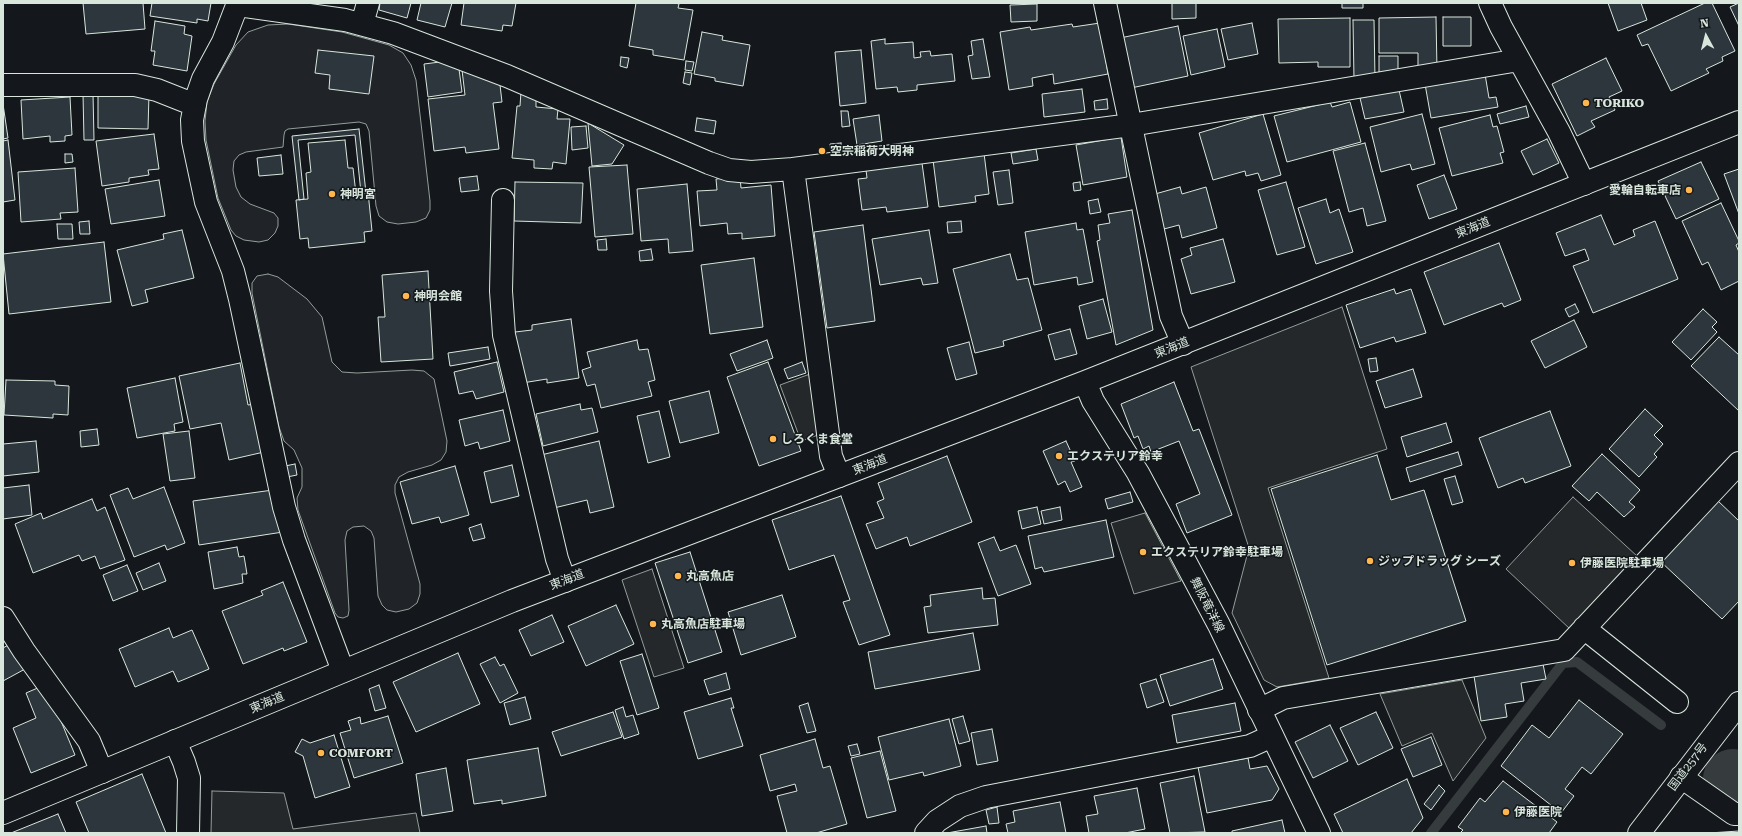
<!DOCTYPE html>
<meta charset="utf-8">
<style>
body{margin:0}
#map{position:relative;width:1742px;height:836px;overflow:hidden;background:#14181c;font-family:"Roboto Serif",serif}
canvas{display:block}
.frame{position:absolute;inset:0;border:4px solid #d8e6dc;pointer-events:none}
.north{position:absolute;left:1686px;top:16px;width:40px;height:40px;-webkit-text-stroke:3px #14181c;paint-order:stroke;rotate:353deg;font-size:11px;font-weight:700;line-height:16px;text-align:center;color:#d8e6dc}
.north::after{content:'';display:block;margin:auto;width:14px;height:18px;background:#d8e6dc;clip-path:polygon(50% 0,100% 100%,50% 72%,0 100%)}
</style>
<div id="map">
<canvas width="1742" height="836"></canvas>
<div class="frame"></div>
<div class="north">N</div>
</div>
<script>
const c = document.querySelector('canvas').getContext('2d');
c.lineJoin = 'round';
function fillPath(path, color) {
  c.fillStyle = color;
  c.fill(path, 'evenodd');
}
function toPath(rows) {
  const path = new Path2D();
  for (const r of rows) {
    path.moveTo(r[0], r[1]);
    for (let i = 2; i < r.length; i += 2) path.lineTo(r[i], r[i + 1]);
  }
  return path;
}
function trace(path, color, width, dash) {
  c.strokeStyle = color;
  c.lineWidth = width;
  c.lineCap = dash ? 'butt' : 'round';
  c.setLineDash(dash || []);
  c.stroke(path);
}
function write(font, color, halo, rows, align = 'center') {
  c.font = font + ' "Roboto Serif","Noto Sans JP",serif';
  c.lineWidth = 3;
  c.setLineDash([]);
  c.textBaseline = 'middle';
  c.strokeStyle = halo;
  c.fillStyle = color;
  for (const [text, x, y, turn = 0] of rows) {
    c.save();
    c.translate(x, y);
    c.rotate((+turn || 0) * Math.PI / 180);
    c.textAlign = isNaN(turn) ? turn : align;
    if (halo) c.strokeText(text, 0, 0);
    c.fillText(text, 0, 0);
    c.restore();
  }
}
const green = toPath([
 [288,24,342,32,389,45,403,53,411,65,416,80,430,201,430,210,426,218,416,222,398,224,387,222,379,216,376,206,369,131,366,124,359,122,288,129,285,131,284,135,283,147,246,152,239,155,234,161,233,170,236,187,241,197,250,204,274,213,278,218,278,226,275,233,268,240,259,242,244,240,236,236,231,230,218,198,206,140,205,121,207,102,214,84,236,45,248,32,268,25,288,24],
 [268,274,278,277,307,299,322,317,332,362,342,372,357,373,412,370,424,371,434,379,447,441,446,452,441,460,432,465,408,472,399,477,395,485,395,493,420,584,420,594,417,603,409,609,396,612,387,610,382,605,378,596,374,538,371,531,364,526,353,527,347,531,345,540,349,610,348,616,343,618,338,617,335,613,298,510,297,498,302,487,302,468,294,450,284,441,279,427,252,293,252,283,257,276,268,274]
]);
fillPath(green, '#202428');
trace(green, '#939e99', 1);
const parking = toPath([
 [1342,307,1387,449,1268,488,1329,678,1277,687,1264,680,1232,613,1249,548,1191,367,1342,307],
 [810,374,818,435,801,441,780,385,810,374],
 [1573,497,1638,557,1570,629,1506,569,1573,497],
 [1145,513,1181,581,1134,594,1111,523,1145,513],
 [652,569,684,668,654,677,622,580,652,569],
 [1462,680,1486,738,1453,781,1432,733,1402,746,1380,694,1462,680],
 [212,791,284,793,293,829,416,813,420,833,211,833,212,791]
]);
fillPath(parking, '#24282b');
trace(parking, '#939e99', 1);
trace(toPath([
 [1431,833,1563,663,1577,662,1661,725]
]), '#363b3e', 10);
trace(toPath([
 [1733,779,1739,783]
]), '#363b3e', 60);
const building = toPath([
 [83,3,143,3,145,29,86,34,83,3],
 [152,3,211,3,208,21,197,19,197,23,150,16,152,3],
 [380,3,411,3,407,18,379,10,380,3],
 [421,3,452,3,445,27,417,20,421,3],
 [464,3,516,3,512,26,503,25,502,31,461,25,464,3],
 [636,3,675,3,679,4,678,8,693,10,684,60,653,55,653,50,629,46,636,3],
 [1172,3,1196,3,1196,18,1172,19,1172,3],
 [1342,3,1363,3,1363,8,1342,8,1342,3],
 [1608,3,1641,3,1647,20,1618,31,1608,3],
 [1705,3,1712,3,1735,51,1722,57,1723,61,1706,69,1709,73,1671,91,1648,44,1642,46,1637,35,1705,3],
 [1739,3,1739,26,1730,7,1739,3],
 [1037,4,1037,21,1011,22,1010,5,1037,4],
 [1436,17,1437,70,1418,70,1418,53,1379,53,1379,18,1436,17],
 [1443,17,1471,17,1471,46,1443,46,1443,17],
 [1350,18,1350,67,1318,67,1318,62,1279,63,1278,19,1350,18],
 [1353,20,1374,20,1375,79,1354,80,1353,20],
 [155,21,185,26,184,34,192,36,187,71,153,65,155,51,151,51,155,21],
 [1100,23,1108,74,1054,84,1053,74,1032,78,1033,86,1009,90,1000,32,1030,27,1031,30,1072,24,1073,27,1100,23],
 [1252,23,1258,54,1228,60,1221,29,1252,23],
 [1178,26,1188,76,1131,88,1120,38,1178,26],
 [1217,29,1225,67,1191,75,1183,36,1217,29],
 [702,32,723,36,722,40,750,45,743,86,715,81,715,78,694,74,702,32],
 [885,39,885,44,913,42,914,58,921,57,920,52,930,51,931,56,952,54,955,81,917,85,917,90,898,92,897,87,876,89,871,41,885,39],
 [983,39,990,77,972,79,968,56,973,55,971,41,983,39],
 [318,50,374,56,369,94,329,89,330,75,315,73,318,50],
 [861,50,866,103,840,106,835,52,861,50],
 [1379,56,1398,56,1398,78,1379,78,1379,56],
 [621,57,629,58,627,68,620,66,621,57],
 [1606,58,1622,91,1609,97,1615,110,1591,121,1595,127,1577,136,1552,84,1606,58],
 [686,61,694,62,692,71,685,70,686,61],
 [440,62,459,69,462,92,428,97,424,64,440,62],
 [462,70,500,85,502,102,493,103,499,149,466,153,465,147,434,151,428,99,465,95,462,70],
 [685,72,692,73,690,85,683,83,685,72],
 [1485,74,1489,98,1496,97,1498,107,1431,118,1425,84,1485,74],
 [1082,89,1085,112,1044,117,1042,94,1082,89],
 [1399,90,1404,112,1365,119,1360,98,1399,90],
 [521,92,536,99,536,107,558,109,557,119,570,119,566,164,553,162,552,169,534,168,534,160,512,158,517,106,520,106,521,92],
 [93,93,94,140,84,140,83,94,93,93],
 [98,94,149,94,148,129,98,128,98,94],
 [70,97,72,135,65,136,65,141,50,142,50,136,23,139,21,100,70,97],
 [1107,99,1108,109,1095,110,1094,101,1107,99],
 [1330,102,1332,107,1350,102,1361,142,1287,162,1274,116,1330,102],
 [3,104,8,138,3,139,3,104],
 [1526,106,1529,117,1500,124,1497,114,1526,106],
 [841,111,848,111,850,126,842,127,841,111],
 [1263,114,1281,175,1261,181,1258,173,1246,176,1245,171,1213,180,1199,133,1263,114],
 [1422,114,1435,164,1412,170,1410,164,1381,172,1370,127,1422,114],
 [879,115,882,141,857,145,853,119,879,115],
 [1490,115,1493,127,1497,126,1504,152,1500,153,1503,163,1452,176,1439,128,1490,115],
 [697,118,716,121,714,134,695,131,697,118],
 [588,123,624,145,612,164,592,166,588,123],
 [586,126,588,148,572,150,571,127,586,126],
 [359,129,366,193,361,193,355,135,298,140,304,199,299,200,292,136,359,129],
 [154,134,159,169,148,170,149,175,129,178,129,182,102,186,96,141,154,134],
 [1121,137,1127,177,1083,185,1076,145,1121,137],
 [1547,139,1559,163,1533,175,1521,151,1547,139],
 [8,140,15,200,3,202,3,141,8,140],
 [345,140,348,168,353,168,356,194,368,192,372,231,364,232,365,242,309,248,308,238,300,239,296,200,308,199,306,173,311,172,308,143,345,140],
 [841,143,842,153,831,154,830,144,841,143],
 [1365,143,1386,221,1367,226,1363,208,1349,212,1333,151,1365,143],
 [1036,149,1038,160,1013,164,1011,153,1036,149],
 [984,153,989,194,975,196,976,202,939,207,933,160,984,153],
 [65,154,72,154,73,162,65,163,65,154],
 [281,155,283,174,259,176,257,158,281,155],
 [1701,162,1719,199,1676,219,1658,181,1701,162],
 [922,163,928,207,887,212,886,207,862,210,858,179,867,178,866,170,922,163],
 [627,165,633,234,595,237,589,167,627,165],
 [75,168,78,212,60,213,61,219,21,222,18,172,75,168],
 [1739,169,1739,214,1724,174,1739,169],
 [1009,170,1013,203,998,205,993,172,1009,170],
 [1444,175,1457,209,1429,219,1417,185,1444,175],
 [477,176,479,190,461,192,459,178,477,176],
 [740,177,741,188,771,185,775,236,742,239,742,233,728,234,727,223,700,226,697,191,717,190,716,179,740,177],
 [159,180,165,216,111,224,105,189,159,180],
 [515,182,583,183,581,223,514,221,515,182],
 [1080,182,1081,190,1074,191,1073,183,1080,182],
 [1286,182,1305,247,1277,255,1258,190,1286,182],
 [687,184,693,251,669,253,668,239,641,241,637,189,687,184],
 [1180,187,1182,194,1206,187,1217,228,1182,238,1179,225,1164,229,1155,194,1180,187],
 [1098,199,1101,212,1090,214,1088,201,1098,199],
 [1326,199,1330,213,1339,209,1353,252,1316,264,1298,208,1326,199],
 [1721,203,1739,241,1739,243,1736,245,1739,252,1739,281,1721,290,1708,262,1702,265,1682,221,1721,203],
 [1132,210,1153,330,1116,345,1097,241,1100,240,1098,225,1110,223,1108,214,1132,210],
 [1601,215,1614,245,1635,236,1633,230,1655,221,1678,279,1593,313,1573,266,1589,260,1585,249,1565,256,1556,233,1601,215],
 [89,221,90,234,80,234,79,222,89,221],
 [961,221,962,232,948,233,947,222,961,221],
 [1076,223,1077,230,1083,229,1093,282,1078,285,1077,277,1034,285,1025,232,1076,223],
 [57,224,72,224,73,239,58,239,57,224],
 [863,225,875,321,827,328,814,232,863,225],
 [182,230,194,278,145,290,148,302,132,306,117,250,164,239,163,234,182,230],
 [929,230,938,283,923,285,921,278,880,285,872,239,929,230],
 [606,239,607,250,598,250,597,240,606,239],
 [1223,239,1235,282,1191,294,1181,259,1192,255,1190,248,1223,239],
 [104,242,111,302,9,314,3,254,104,242],
 [1499,243,1521,300,1504,307,1502,303,1444,325,1424,272,1499,243],
 [651,249,653,260,640,261,639,251,651,249],
 [1010,254,1017,280,1028,278,1042,330,1003,341,1004,346,975,353,953,269,1010,254],
 [754,258,763,327,710,334,701,265,754,258],
 [428,271,433,359,381,362,378,317,385,317,382,275,428,271],
 [1394,289,1396,294,1411,289,1426,333,1396,342,1394,337,1360,348,1346,305,1394,289],
 [1103,299,1112,332,1087,339,1079,306,1103,299],
 [1575,304,1579,312,1569,317,1565,309,1575,304],
 [1703,309,1717,322,1712,327,1717,332,1691,360,1672,342,1703,309],
 [571,319,579,378,547,383,547,379,522,383,515,332,532,330,532,325,571,319],
 [1574,320,1587,347,1545,368,1531,341,1574,320],
 [1070,329,1077,354,1055,360,1048,335,1070,329],
 [1719,337,1739,355,1739,411,1691,366,1719,337],
 [637,340,639,350,648,349,655,380,648,382,652,396,601,408,595,384,587,386,582,370,591,367,587,352,637,340],
 [767,340,773,358,737,371,730,354,767,340],
 [969,342,977,374,956,380,947,348,969,342],
 [488,347,490,359,450,366,448,353,488,347],
 [1376,358,1378,371,1370,372,1368,359,1376,358],
 [497,362,504,392,476,399,473,391,459,394,454,372,497,362],
 [768,362,801,451,759,466,727,377,768,362],
 [802,362,806,373,788,379,784,369,802,362],
 [240,363,248,405,254,404,264,452,229,460,221,423,190,429,179,376,240,363],
 [1413,369,1422,397,1385,408,1376,381,1413,369],
 [175,378,183,422,174,424,175,431,137,438,127,388,175,378],
 [6,380,55,381,55,385,69,386,68,415,53,414,53,418,4,415,6,380],
 [1174,382,1193,431,1199,429,1232,515,1187,533,1176,504,1200,494,1179,441,1151,452,1149,446,1143,449,1138,436,1134,438,1121,404,1174,382],
 [709,391,719,433,680,443,669,401,709,391],
 [580,404,581,410,592,408,598,432,543,446,536,414,580,404],
 [1645,409,1663,426,1654,435,1663,444,1654,454,1657,457,1639,477,1609,449,1645,409],
 [503,410,510,441,480,449,478,442,465,446,459,420,503,410],
 [659,411,670,457,648,463,637,416,659,411],
 [1550,411,1571,466,1525,483,1523,478,1498,488,1479,438,1550,411],
 [1446,423,1452,442,1407,457,1401,437,1446,423],
 [97,429,99,445,81,447,80,431,97,429],
 [189,431,195,478,170,481,163,434,189,431],
 [36,441,39,472,3,476,3,444,36,441],
 [599,441,614,507,590,513,587,500,554,508,541,455,599,441],
 [1066,441,1075,461,1071,462,1082,487,1070,492,1065,481,1058,485,1043,451,1066,441],
 [1458,452,1462,465,1410,482,1406,468,1458,452],
 [1602,454,1640,490,1629,502,1635,507,1624,517,1597,492,1589,501,1572,486,1602,454],
 [1377,455,1391,500,1424,490,1466,621,1327,665,1271,489,1377,455],
 [947,456,972,522,910,546,907,537,876,549,866,524,884,518,877,502,884,499,878,483,947,456],
 [295,464,297,475,287,477,285,466,295,464],
 [512,465,519,496,491,503,484,472,512,465],
 [455,466,469,515,441,523,439,517,412,524,400,482,455,466],
 [1455,476,1463,502,1452,505,1444,479,1455,476],
 [29,485,32,515,3,519,3,488,29,485],
 [164,487,185,543,167,550,165,545,134,557,110,495,128,488,133,499,164,487],
 [273,490,283,532,199,545,193,501,273,490],
 [1130,492,1133,502,1108,509,1105,499,1130,492],
 [841,496,890,635,859,645,843,602,850,600,834,555,789,570,772,520,841,496],
 [92,499,97,511,105,507,125,560,100,569,95,556,82,561,79,555,33,573,15,524,41,513,43,519,92,499],
 [1717,500,1739,521,1739,601,1722,619,1660,561,1717,500],
 [1037,507,1041,524,1022,529,1018,511,1037,507],
 [1060,507,1062,520,1044,524,1041,511,1060,507],
 [1106,520,1114,557,1044,572,1042,567,1035,569,1028,536,1106,520],
 [481,524,485,538,473,541,469,528,481,524],
 [994,537,1000,551,1016,545,1031,584,998,596,978,543,994,537],
 [237,547,239,557,244,556,247,574,242,574,243,583,214,589,208,552,237,547],
 [690,552,722,652,688,663,655,563,690,552],
 [159,563,166,581,143,590,136,573,159,563],
 [127,565,138,591,113,601,103,575,127,565],
 [283,582,307,642,284,651,283,648,243,664,222,611,263,595,261,591,283,582],
 [982,588,983,599,995,598,998,625,928,633,924,607,931,606,930,595,982,588],
 [782,595,796,637,741,655,728,612,782,595],
 [616,605,634,644,586,666,568,626,616,605],
 [552,615,564,642,531,656,519,630,552,615],
 [169,628,173,638,192,630,209,669,178,682,173,671,135,687,119,649,169,628],
 [973,633,980,670,875,689,868,652,973,633],
 [10,644,25,669,3,681,3,648,10,644],
 [458,653,480,704,416,732,393,682,458,653],
 [642,654,659,708,637,715,620,661,642,654],
 [495,657,500,666,504,664,518,693,500,703,480,664,495,657],
 [1213,659,1223,689,1170,706,1160,675,1213,659],
 [1543,664,1546,679,1521,683,1524,701,1505,704,1507,717,1481,721,1474,676,1543,664],
 [726,673,730,689,709,695,704,680,726,673],
 [1156,679,1164,702,1147,708,1140,684,1156,679],
 [379,685,386,708,375,711,369,689,379,685],
 [40,687,56,709,75,755,31,773,13,728,36,718,26,693,40,687],
 [525,697,531,719,510,725,504,703,525,697],
 [731,698,734,708,731,708,743,746,698,759,684,712,731,698],
 [1579,700,1623,734,1591,774,1582,767,1565,789,1574,796,1561,813,1501,766,1532,725,1549,738,1579,700],
 [808,703,816,731,807,733,799,706,808,703],
 [1235,703,1241,731,1177,743,1172,715,1235,703],
 [623,707,626,717,633,715,639,734,624,739,615,710,623,707],
 [613,712,622,737,561,756,552,732,613,712],
 [1376,712,1393,748,1358,765,1340,728,1376,712],
 [388,716,403,763,354,778,340,733,351,730,348,721,360,717,361,724,388,716],
 [963,716,970,741,959,744,952,719,963,716],
 [949,719,961,766,924,776,923,772,889,780,878,737,949,719],
 [1330,725,1348,761,1313,778,1295,742,1330,725],
 [992,729,998,761,977,765,971,733,992,729],
 [334,735,350,787,315,798,303,756,295,752,302,739,310,743,334,735],
 [1431,737,1442,765,1413,777,1401,749,1431,737],
 [815,739,823,768,830,766,847,824,816,833,787,833,777,796,797,791,795,784,770,791,760,755,815,739],
 [857,744,860,754,851,756,848,746,857,744],
 [538,748,546,796,502,804,502,800,474,804,467,760,538,748],
 [880,751,896,811,867,818,851,758,880,751],
 [1248,758,1250,769,1267,766,1279,789,1272,800,1207,813,1198,767,1248,758],
 [446,768,453,811,422,816,416,774,446,768],
 [142,774,166,833,89,833,76,802,142,774],
 [1194,776,1205,832,1170,833,1160,783,1194,776],
 [1407,779,1423,818,1411,833,1343,833,1334,814,1407,779],
 [1503,781,1557,822,1549,833,1460,833,1463,830,1458,827,1480,798,1485,802,1503,781],
 [1439,785,1445,791,1431,810,1424,804,1439,785],
 [1137,788,1145,829,1125,833,1089,833,1086,816,1098,814,1094,796,1137,788],
 [1060,802,1066,833,1008,833,1006,824,1015,822,1013,811,1060,802],
 [997,807,999,823,989,824,986,810,997,807],
 [58,814,66,833,11,833,58,814],
 [1282,820,1285,833,1232,833,1232,831,1282,820],
 [986,826,987,833,947,833,986,826],
 [1739,831,1739,833,1708,833,1709,833,1739,831]
]);
fillPath(building, '#2c363c');
trace(building, '#d8e6dc', 1);
const street = toPath([
 [238,3,223,42,203,79,196,99,192,120,193,141,206,202,233,271,240,299,284,507,294,540,343,671],
 [1105,3,1171,316,1183,344],
 [1490,3,1501,27,1559,132,1584,184],
 [238,5,345,20,393,33,507,76,709,163,729,170,751,172,793,169,1131,125,1519,60],
 [362,24,368,3],
 [3,85,135,85,157,90,195,105],
 [793,169,831,456,839,476],
 [503,200,501,291,504,335,557,559,565,581],
 [3,618,24,651,89,741,102,772],
 [1584,628,1677,702],
 [1259,710,1283,698,1564,650,1739,463],
 [175,741,184,762,189,778,188,833],
 [1681,777,1734,814,1739,814],
 [926,833,937,821,960,806,986,797,1250,746,1272,736]
]);
const secondary = toPath([
 [1085,382,1093,401,1138,473,1219,625,1319,833],
 [3,813,512,601,1085,382,1739,122]
]);
const highway = toPath([
 [1639,833,1739,703]
]);
trace(street, '#d8e6dc', 24);
trace(secondary, '#d8e6dc', 24);
trace(highway, '#d8e6dc', 24);
trace(street, '#14181c', 22);
trace(secondary, '#14181c', 22);
trace(highway, '#14181c', 22);
for (const [x, y, r, color] of [
 [1586,103,4,"#ffb74d"],
 [822,151,4,"#ffb74d"],
 [1689,190,4,"#ffb74d"],
 [332,194,4,"#ffb74d"],
 [406,296,4,"#ffb74d"],
 [773,439,4,"#ffb74d"],
 [1059,456,4,"#ffb74d"],
 [1143,552,4,"#ffb74d"],
 [1370,561,4,"#ffb74d"],
 [1572,563,4,"#ffb74d"],
 [678,576,4,"#ffb74d"],
 [653,624,4,"#ffb74d"],
 [321,753,4,"#ffb74d"],
 [1506,812,4,"#ffb74d"]
]) {
  const dot = new Path2D();
  dot.arc(x, y, r, 0, 2 * Math.PI);
  c.fillStyle = color;
  c.fill(dot);
  trace(dot, '#14181c', 1.5);
}
write('bold 12px', '#d8e6dc', '#14181c', [
 ["TORIKO",1594,103],
 ["空宗稲荷大明神",830,151],
 ["愛輪自転車店",1681,190,"right"],
 ["神明宮",340,194],
 ["神明会館",414,296],
 ["しろくま食堂",781,439],
 ["エクステリア鈴幸",1067,456],
 ["エクステリア鈴幸駐車場",1151,552],
 ["ジップドラッグ シーズ",1378,561],
 ["伊藤医院駐車場",1580,563],
 ["丸高魚店",686,576],
 ["丸高魚店駐車場",661,624],
 ["COMFORT",329,753],
 ["伊藤医院",1514,812]
], 'left');
write('12px', '#d8e6dc', '#14181c', [
 ["東海道",1473,228,-22],
 ["東海道",1172,348,-22],
 ["東海道",870,465,-21],
 ["東海道",567,580,-21],
 ["舞阪竜洋線",1207,605,63],
 ["東海道",267,703,-23],
 ["国道257号",1688,767,-53]
]);
</script>
